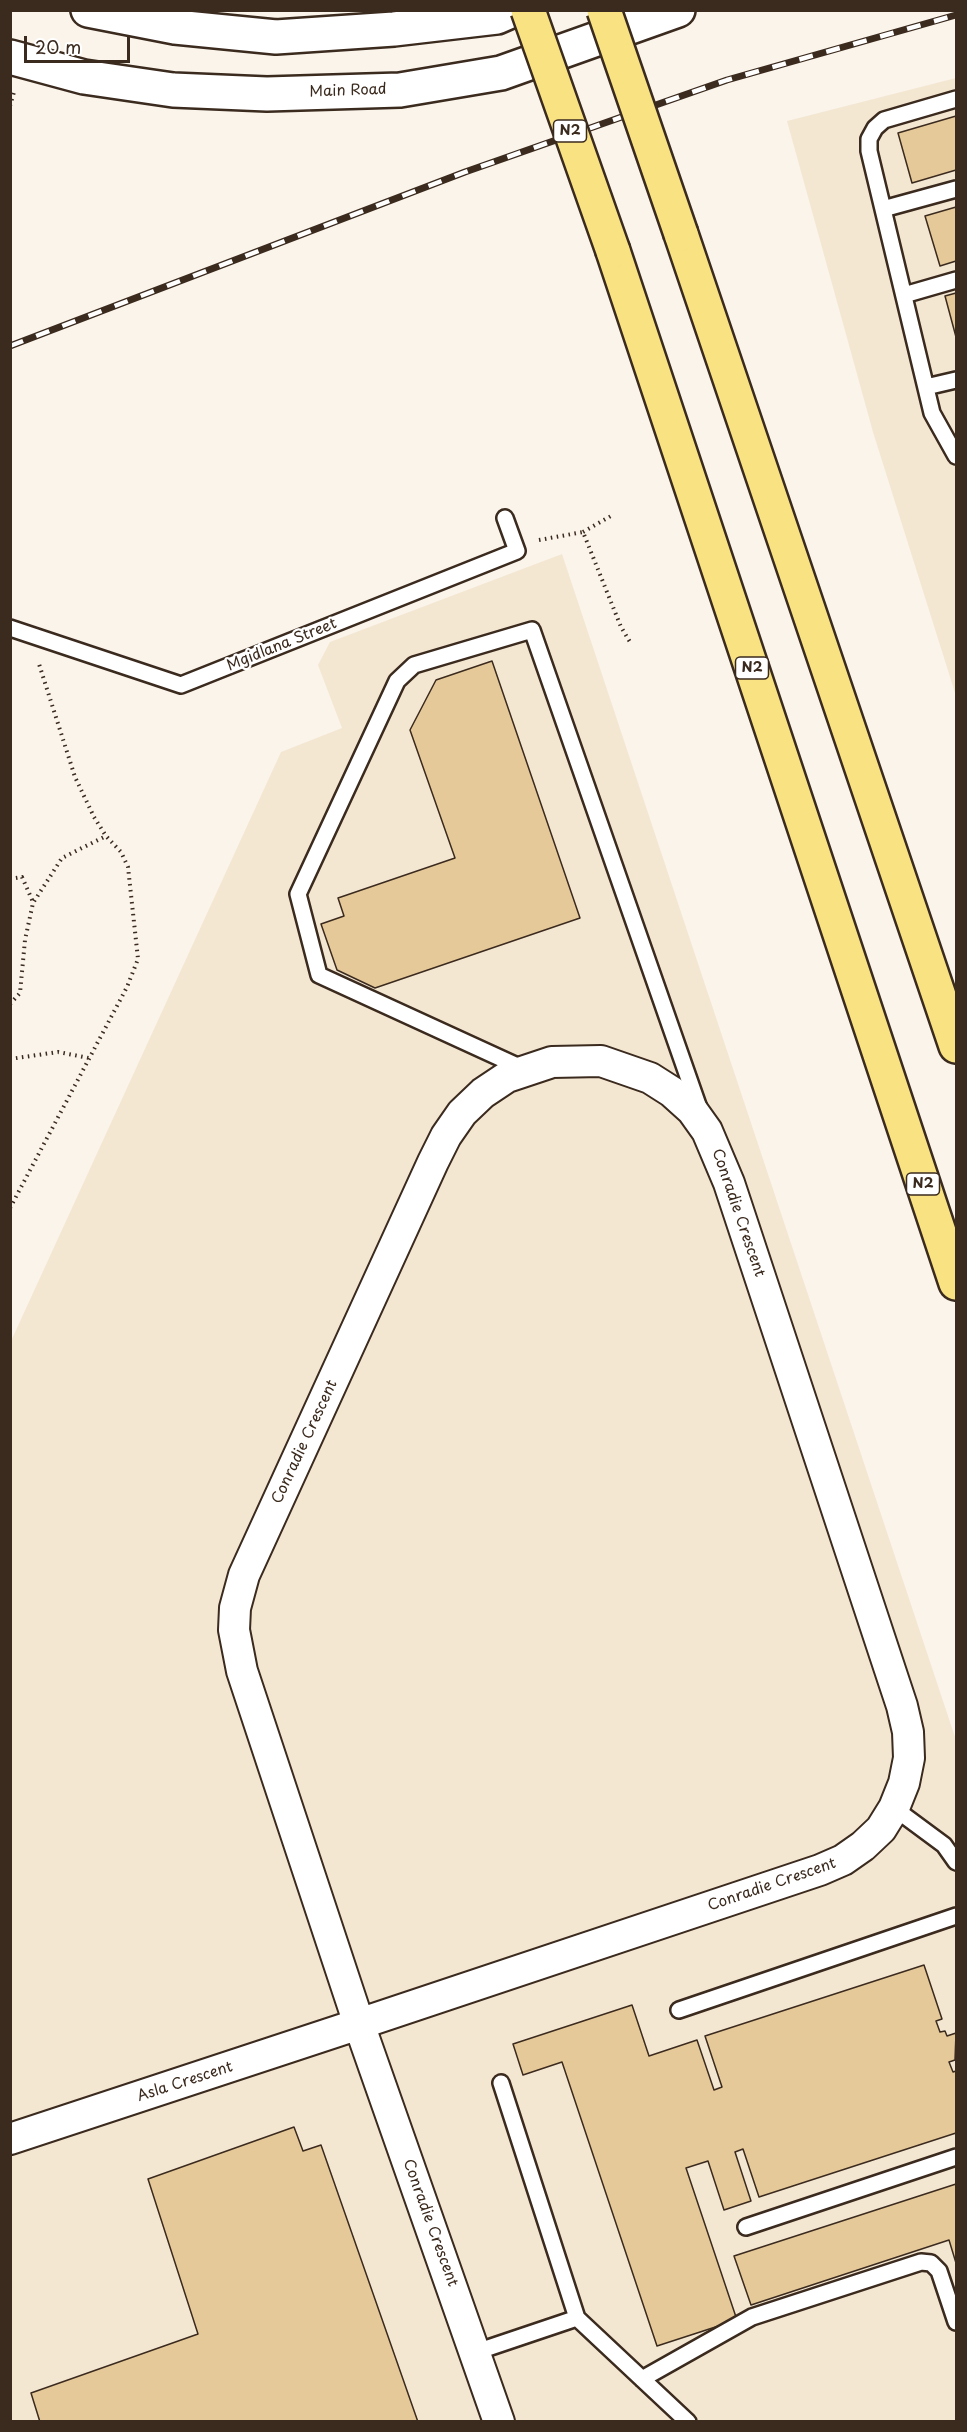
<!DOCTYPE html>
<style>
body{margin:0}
#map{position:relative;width:967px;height:2432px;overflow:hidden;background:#faf4eb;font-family:"Playpen Sans",sans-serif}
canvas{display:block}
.frame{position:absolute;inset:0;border:12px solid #3b2a1e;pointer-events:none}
.scale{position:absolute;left:24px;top:36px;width:106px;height:27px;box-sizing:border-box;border:3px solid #3b2a1e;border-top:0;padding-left:8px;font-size:18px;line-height:21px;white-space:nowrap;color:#3b2a1e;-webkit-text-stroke:4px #fff;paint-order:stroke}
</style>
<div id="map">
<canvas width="967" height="2432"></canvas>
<div class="frame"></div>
<div class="scale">20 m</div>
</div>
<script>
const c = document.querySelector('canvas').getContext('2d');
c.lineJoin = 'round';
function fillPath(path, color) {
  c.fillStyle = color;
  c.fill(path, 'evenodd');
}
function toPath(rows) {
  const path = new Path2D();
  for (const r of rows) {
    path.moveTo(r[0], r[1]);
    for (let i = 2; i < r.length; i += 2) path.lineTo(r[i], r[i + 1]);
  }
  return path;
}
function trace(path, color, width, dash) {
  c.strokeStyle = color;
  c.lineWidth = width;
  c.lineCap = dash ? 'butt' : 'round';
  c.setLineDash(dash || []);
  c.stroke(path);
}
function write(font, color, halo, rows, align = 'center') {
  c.font = font + ' "Playpen Sans",sans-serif';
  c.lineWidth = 4.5;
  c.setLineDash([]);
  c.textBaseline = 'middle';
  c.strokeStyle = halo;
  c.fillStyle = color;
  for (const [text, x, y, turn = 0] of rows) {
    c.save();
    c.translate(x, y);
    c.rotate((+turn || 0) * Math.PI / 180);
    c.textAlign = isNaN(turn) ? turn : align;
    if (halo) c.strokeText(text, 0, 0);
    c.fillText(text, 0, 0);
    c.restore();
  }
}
fillPath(toPath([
 [956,78,956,696,873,432,787,121],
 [562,554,956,1740,956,2421,11,2422,11,1341,281,752,342,728,318,665,330,642]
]), '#f4e7d2');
const building = toPath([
 [956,116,956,170,912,183,898,133,956,116],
 [956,207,956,261,940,266,925,216,956,207],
 [956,293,956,337,945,296,956,293],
 [492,661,580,918,375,988,337,970,321,924,344,916,338,898,455,858,410,730,436,680,492,661],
 [924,1965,942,2019,936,2021,940,2032,945,2031,947,2036,956,2033,955,2060,949,2062,953,2072,956,2071,956,2133,759,2197,743,2149,735,2152,751,2201,724,2210,708,2161,686,2168,737,2320,657,2346,562,2062,523,2075,513,2044,632,2005,649,2056,697,2040,714,2090,722,2087,705,2036,924,1965],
 [294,2127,303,2151,321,2145,418,2422,40,2422,31,2393,198,2334,148,2179,294,2127],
 [956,2184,956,2263,949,2240,751,2305,734,2256,956,2184]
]);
fillPath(building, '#e5c999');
trace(building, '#3b2a1e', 1.5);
const lane = toPath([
 [956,99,884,120,875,128,869,139,869,151,932,413,956,456],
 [883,209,956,189],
 [904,295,956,280],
 [926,387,956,380],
 [10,628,181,685,517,551,505,518],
 [524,1069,319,975,298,894,397,681,414,665,532,630,699,1108],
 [894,1808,944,1845,956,1862],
 [679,2010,956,1916],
 [501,2083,577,2318],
 [746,2227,956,2157],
 [476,2352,577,2318,688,2422],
 [642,2379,752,2317,921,2262,931,2263,939,2271,956,2322]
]);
const street = toPath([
 [10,2139,359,2024,820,1870,843,1860,863,1846,881,1829,894,1808,904,1783,909,1758,908,1732,902,1706,729,1183,707,1131,692,1110,672,1092,650,1078,601,1061,552,1062,507,1077,483,1093,462,1113,446,1136,433,1162,244,1575,235,1608,234,1630,242,1671,359,2024,499,2422]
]);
const secondary = toPath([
 [88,10,175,27,276,37,394,29,497,17,513,10],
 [10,57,84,77,173,90,267,94,400,90,501,73,678,10]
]);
const highway = toPath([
 [681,234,956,1046],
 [613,251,956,1283]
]);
trace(lane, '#3b2a1e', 20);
trace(street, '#3b2a1e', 34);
trace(secondary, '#3b2a1e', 38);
trace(highway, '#3b2a1e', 38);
trace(toPath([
 [10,106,14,92],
 [583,532,611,516],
 [539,540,583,532,621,627,630,642],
 [10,879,22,877,33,902],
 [10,1004,20,993,25,940,33,903,62,858,106,836],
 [10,1059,58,1052,89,1058],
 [10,1208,127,987,138,959,128,867,121,852,106,836,94,817,75,777,39,664]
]), '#3b2a1e', 4, [1.5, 4.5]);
trace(lane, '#fff', 15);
trace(street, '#fff', 30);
trace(secondary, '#fff', 33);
trace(highway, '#f8e281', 33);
const rail = toPath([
 [10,346,465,172,727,80,956,15]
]);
trace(rail, '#3b2a1e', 7);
trace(rail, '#fff', 4.5, [14]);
const highwayBridge = toPath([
 [528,10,613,251],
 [604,10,681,234]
]);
trace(highwayBridge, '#3b2a1e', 38, []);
trace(highwayBridge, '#f8e281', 33);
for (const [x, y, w] of [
 [570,131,33],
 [752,668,33],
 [923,1184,33]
]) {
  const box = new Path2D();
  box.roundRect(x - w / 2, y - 11, w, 22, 4.5);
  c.fillStyle = '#fff';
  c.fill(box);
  trace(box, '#3b2a1e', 1.5);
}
write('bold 14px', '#3b2a1e', null, [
 ["N2",570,131],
 ["N2",752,668],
 ["N2",923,1184]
]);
write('15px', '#3b2a1e', '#fff', [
 ["Main Road",348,91,-2],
 ["Mgidlana Street",282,645,-22],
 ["Conradie Crescent",738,1213,71],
 ["Conradie Crescent",305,1442,-65],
 ["Conradie Crescent",772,1885,-19],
 ["Asla Crescent",185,2082,-18],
 ["Conradie Crescent",430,2223,70]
]);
</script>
